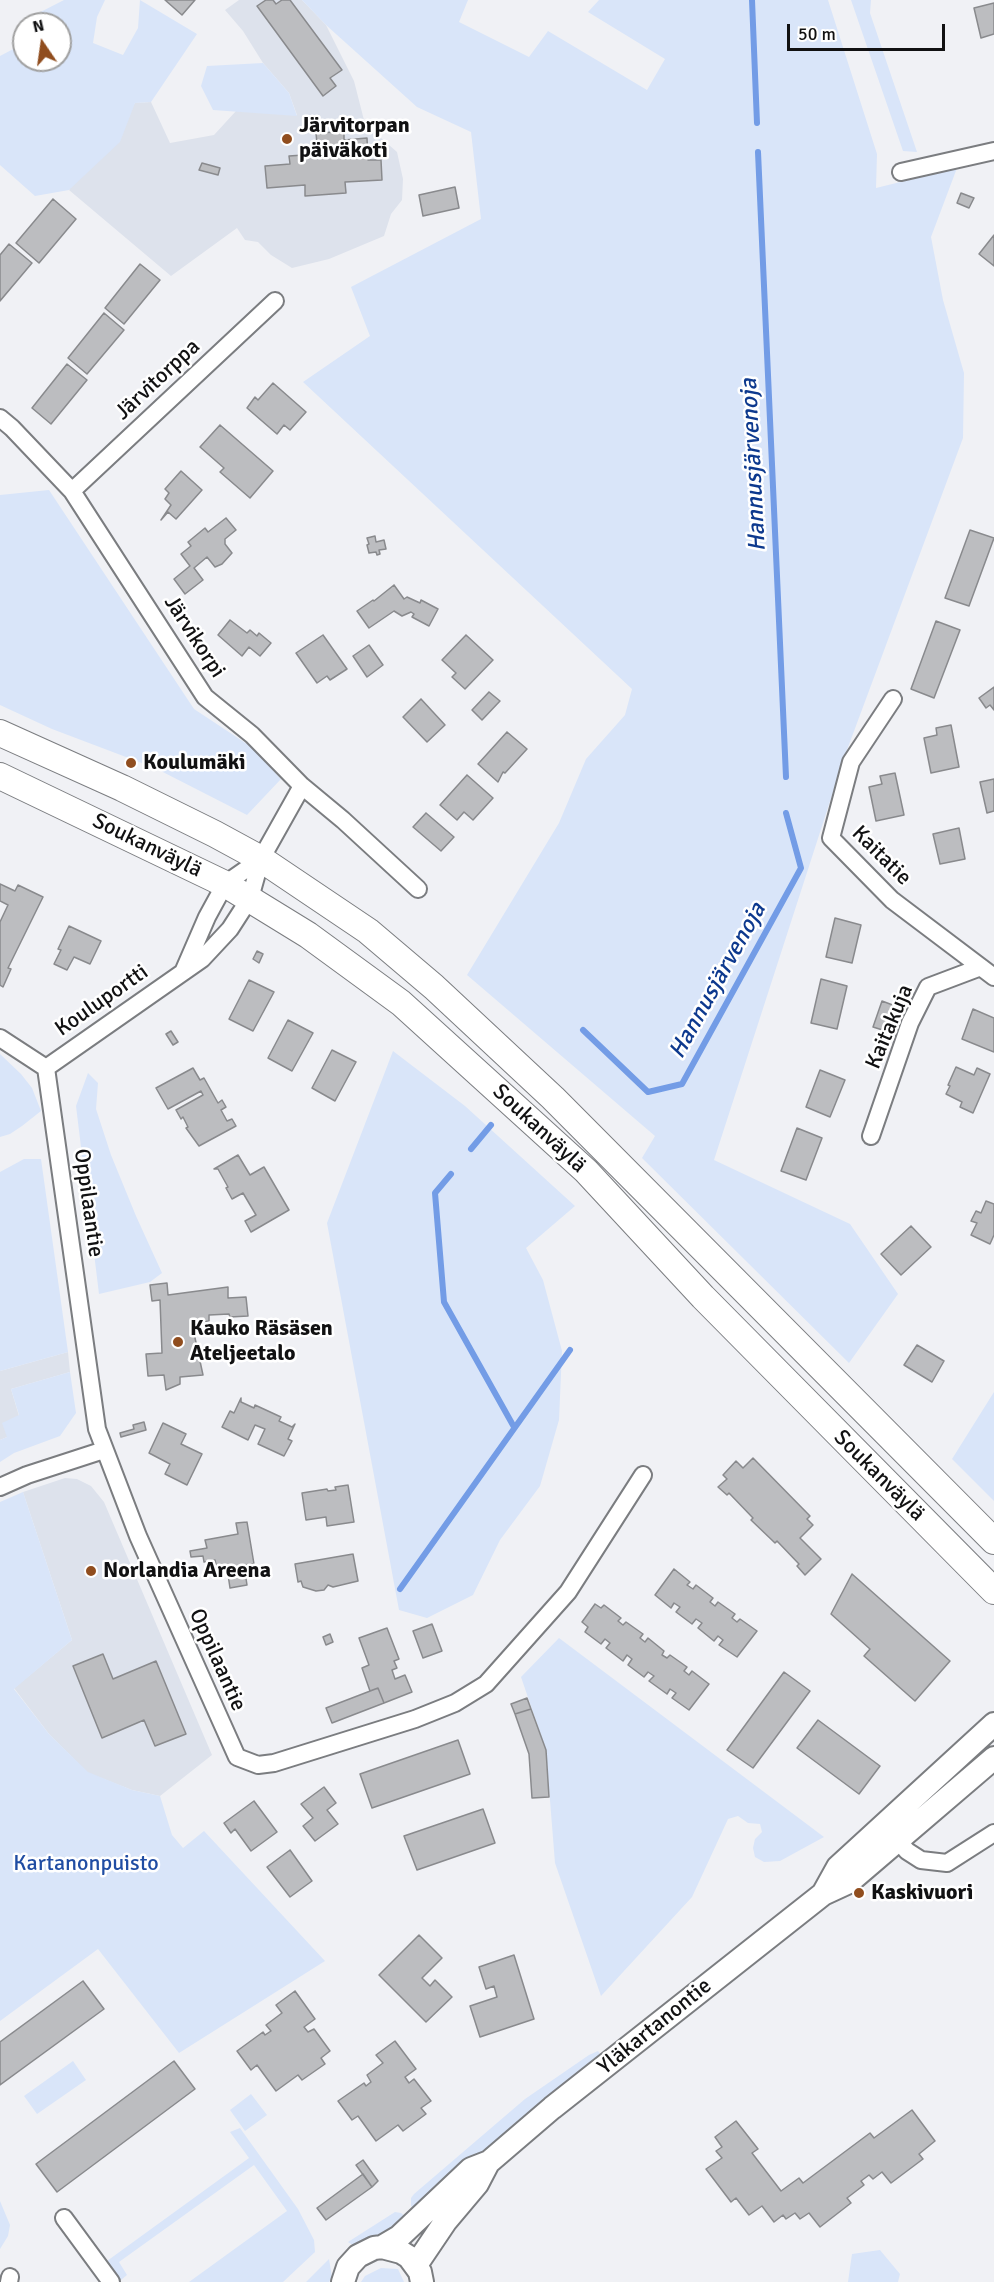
<!DOCTYPE html>
<meta charset="utf-8">
<style>
body{margin:0}
#map{position:relative;width:994px;height:2282px;overflow:hidden;background:#f0f1f5;font-family:Signika,sans-serif}
canvas{display:block}
.north{position:absolute;left:12px;top:12px;width:60px;height:60px;box-sizing:border-box;background:#fff;border:2px solid #a0a0a0;border-radius:50%;rotate:347deg;font-size:16px;font-weight:700;line-height:24px;text-align:center;color:#111112}
.north::after{content:'';display:block;margin:auto;width:21px;height:27px;background:#904d1e;clip-path:polygon(50% 0,100% 100%,50% 72%,0 100%)}
.scale{position:absolute;left:787px;top:24px;width:158px;height:27px;box-sizing:border-box;border:3px solid #111112;border-top:0;padding-left:8px;font-size:18px;line-height:21px;white-space:nowrap;color:#111112;-webkit-text-stroke:4px #fff;paint-order:stroke}
</style>
<div id="map">
<canvas width="994" height="2282"></canvas>
<div class="north">N</div>
<div class="scale">50 m</div>
</div>
<script>
const c = document.querySelector('canvas').getContext('2d');
c.lineJoin = 'round';
function fillPath(path, color) {
  c.fillStyle = color;
  c.fill(path, 'evenodd');
}
function toPath(rows) {
  const path = new Path2D();
  for (const r of rows) {
    path.moveTo(r[0], r[1]);
    for (let i = 2; i < r.length; i += 2) path.lineTo(r[i], r[i + 1]);
  }
  return path;
}
function trace(path, color, width, dash) {
  c.strokeStyle = color;
  c.lineWidth = width;
  c.lineCap = dash ? 'butt' : 'round';
  c.setLineDash(dash || []);
  c.stroke(path);
}
function write(font, color, halo, rows, align = 'center') {
  c.font = font + ' Signika,sans-serif';
  c.lineWidth = 5;
  c.setLineDash([]);
  c.textBaseline = 'middle';
  c.strokeStyle = halo;
  c.fillStyle = color;
  for (const [text, x, y, turn = 0] of rows) {
    c.save();
    c.translate(x, y);
    c.rotate((+turn || 0) * Math.PI / 180);
    c.textAlign = isNaN(turn) ? turn : align;
    if (halo) c.strokeText(text, 0, 0);
    c.fillText(text, 0, 0);
    c.restore();
  }
}
fillPath(toPath([
 [239,0,302,0,326,25,354,81,365,124,397,152,403,179,402,200,391,214,384,236,329,259,292,268,271,255,258,242,245,240,237,228,171,276,69,190,82,164,135,103,151,102,170,143,214,135,236,111,297,115,289,93,263,63,243,31,225,10],
 [68,1352,70,1372,11,1389,19,1416,7,1437,0,1440,0,1371],
 [65,1478,77,1479,91,1486,104,1502,212,1755,160,1796,132,1790,88,1773,49,1734,14,1688,72,1640,23,1492]
]), '#dde2ec');
fillPath(toPath([
 [64,0,105,0,97,17,93,43,123,55,138,28,140,0,197,34,151,102,135,103,120,142,69,190,35,196,0,165,0,56,19,46,23,21],
 [24,24,60,24,60,60,24,60],
 [302,0,468,0,459,22,529,57,548,31,647,90,665,59,588,12,599,0,828,0,877,154,876,188,957,168,931,237,943,300,964,373,963,438,844,758,714,1160,850,1224,898,1294,849,1363,642,1158,655,1136,467,975,559,823,586,759,625,715,632,689,303,382,370,336,351,287,481,219,471,132,417,107,326,25],
 [851,0,871,0,870,13,917,152,903,151],
 [263,63,289,93,297,116,213,110,201,86,207,66],
 [49,490,194,709,250,746,281,779,247,815,155,768,52,729,0,705,0,495],
 [393,1051,465,1106,575,1206,526,1248,543,1280,562,1351,559,1420,540,1486,500,1540,473,1595,427,1618,399,1610,327,1223],
 [0,1054,21,1074,32,1088,41,1111,22,1126,10,1134,0,1137],
 [88,1073,98,1083,96,1109,111,1155,136,1216,162,1273,150,1282,99,1294,76,1106],
 [24,1159,41,1159,68,1352,0,1371,0,1172],
 [70,1372,76,1413,60,1436,14,1453,0,1462,0,1440,7,1437,2,1423,19,1415,11,1389],
 [994,1392,994,1501,952,1459],
 [23,1492,72,1640,14,1689,49,1734,88,1772,132,1790,160,1796,172,1835,183,1848,204,1831,325,1961,179,2053,98,1949,0,2021,0,1502],
 [559,1638,824,1837,780,1861,764,1862,755,1857,753,1848,755,1839,762,1832,760,1824,748,1823,738,1816,728,1819,692,1897,601,1996,555,1863,546,1750,521,1677],
 [598,2051,601,2055,416,2210,411,2206,411,2198,414,2194,525,2099,589,2055],
 [73,2061,86,2080,37,2114,24,2096],
 [251,2094,267,2115,245,2131,230,2110],
 [240,2128,298,2209,314,2240,315,2252,283,2282,189,2282,287,2211,254,2165,119,2262,127,2275,121,2280,107,2261,249,2158,230,2132],
 [0,2201,10,2225,8,2236,0,2249],
 [395,2212,401,2213,408,2219,400,2229,356,2247,348,2242],
 [880,2250,900,2274,898,2282,848,2282,852,2254],
 [329,2259,332,2277,329,2282,306,2282],
 [381,2268,398,2269,404,2282,361,2282,365,2276]
]), '#d9e5f9');
trace(toPath([
 [752,0,757,123],
 [758,152,786,777],
 [583,1030,648,1092,682,1084,801,868,786,813],
 [471,1149,491,1125],
 [451,1174,435,1193,444,1302,514,1427],
 [400,1589,570,1350]
]), '#739ce6', 6);
const building = toPath([
 [165,0,195,0,182,15,165,0],
 [266,0,273,0,276,4,282,0,290,0,342,70,330,78,336,86,323,96,257,6,266,0],
 [994,3,994,34,981,38,974,8,994,3],
 [344,126,344,140,367,138,368,160,381,160,382,180,345,182,346,193,305,196,305,185,267,188,265,166,290,164,289,156,318,154,316,133,337,132,337,127,344,126],
 [202,163,220,168,218,175,199,170,202,163],
 [455,187,459,208,423,216,419,195,455,187],
 [961,193,974,198,969,208,957,203,961,193],
 [53,199,76,219,39,263,16,243,53,199],
 [994,235,994,266,979,254,994,235],
 [9,244,32,263,0,301,0,255,9,244],
 [140,264,160,280,124,324,105,308,140,264],
 [104,313,124,330,87,374,68,358,104,313],
 [67,364,87,380,51,424,32,408,67,364],
 [273,383,306,412,290,430,284,425,277,434,247,408,255,397,258,400,273,383],
 [220,425,273,471,250,498,220,472,224,468,200,447,220,425],
 [181,471,202,490,176,519,168,512,161,520,171,505,165,499,169,493,165,489,181,471],
 [226,518,236,530,225,539,225,544,232,553,222,564,215,567,207,557,194,568,203,580,185,594,174,579,190,566,181,554,191,546,188,542,205,528,208,532,226,518],
 [970,530,994,538,969,606,945,598,970,530],
 [375,536,376,542,384,540,386,549,379,550,380,554,377,555,376,552,369,553,367,545,369,544,367,538,375,536],
 [394,585,404,599,407,597,420,603,421,600,438,609,429,626,412,617,414,614,411,612,402,616,394,611,369,628,357,611,373,600,374,601,394,585],
 [230,620,247,633,250,630,257,636,259,633,271,643,260,656,249,647,242,656,218,635,230,620],
 [936,621,960,630,934,698,911,689,936,621],
 [323,635,347,669,330,680,327,676,317,683,296,653,323,635],
 [466,635,493,660,465,689,452,677,456,673,442,660,466,635],
 [369,645,383,665,367,677,353,656,369,645],
 [994,687,994,710,990,705,986,708,979,698,994,687],
 [489,692,500,701,482,720,472,710,489,692],
 [421,699,445,725,427,742,403,717,421,699],
 [951,725,959,767,931,773,924,738,937,735,936,728,951,725],
 [507,732,527,749,505,773,503,772,498,782,478,764,507,732],
 [895,773,904,815,876,821,869,787,882,784,880,776,895,773],
 [467,775,493,798,473,820,464,812,457,820,440,805,467,775],
 [994,779,994,811,987,813,980,782,994,779],
 [426,813,454,837,441,851,413,827,426,813],
 [959,828,965,859,940,864,933,834,959,828],
 [0,884,15,891,18,885,43,897,8,968,11,969,3,987,0,985,0,922,8,905,0,901,0,884],
 [835,918,861,925,852,963,826,957,835,918],
 [69,926,101,941,90,964,74,957,67,970,54,964,61,950,58,949,69,926],
 [257,951,263,954,259,963,253,959,257,951],
 [821,979,847,986,837,1029,811,1023,821,979],
 [249,980,274,992,253,1031,229,1019,249,980],
 [882,1001,898,1007,889,1032,873,1027,882,1001],
 [973,1009,994,1018,994,1052,962,1039,973,1009],
 [288,1020,313,1033,292,1071,268,1058,288,1020],
 [171,1031,178,1042,173,1045,166,1034,171,1031],
 [332,1050,356,1062,335,1101,312,1088,332,1050],
 [956,1067,974,1075,977,1068,990,1074,973,1113,960,1107,962,1102,946,1094,950,1086,948,1085,956,1067],
 [193,1068,200,1080,204,1078,218,1103,222,1100,226,1107,221,1110,227,1121,232,1119,236,1126,199,1146,186,1128,188,1127,183,1117,181,1119,176,1110,203,1095,201,1091,168,1109,156,1088,193,1068],
 [820,1070,845,1080,830,1117,806,1107,820,1070],
 [797,1128,822,1138,806,1180,781,1171,797,1128],
 [238,1155,250,1175,264,1167,289,1210,251,1232,245,1221,256,1215,243,1193,232,1199,226,1188,228,1187,218,1169,214,1169,238,1155],
 [986,1201,994,1204,994,1235,990,1244,971,1235,977,1223,971,1221,976,1211,981,1213,986,1201],
 [911,1226,931,1247,901,1275,881,1254,911,1226],
 [167,1283,168,1295,228,1287,228,1298,246,1297,248,1316,230,1317,229,1314,209,1315,209,1321,192,1324,203,1375,180,1377,180,1384,166,1390,164,1375,148,1376,146,1354,162,1353,160,1300,152,1301,150,1285,167,1283],
 [917,1345,944,1361,932,1382,904,1365,917,1345],
 [241,1398,241,1402,254,1408,255,1405,281,1417,279,1421,292,1427,295,1424,288,1439,292,1441,284,1456,258,1444,265,1429,255,1425,248,1440,222,1427,230,1411,234,1413,241,1398],
 [144,1422,146,1430,121,1437,120,1433,134,1429,133,1425,144,1422],
 [163,1423,186,1434,181,1444,202,1454,187,1485,165,1474,170,1464,149,1453,163,1423],
 [753,1458,810,1516,807,1519,813,1525,800,1538,821,1559,805,1575,797,1566,799,1564,777,1541,775,1543,751,1520,753,1518,729,1493,727,1495,718,1487,727,1479,723,1475,736,1461,743,1468,753,1458],
 [348,1485,354,1522,327,1526,326,1517,306,1520,302,1493,327,1489,328,1491,336,1490,335,1487,348,1485],
 [247,1522,254,1564,244,1565,247,1585,230,1588,227,1568,217,1569,215,1560,204,1562,203,1556,191,1557,190,1551,207,1548,205,1540,238,1534,236,1523,247,1522],
 [353,1554,358,1581,333,1587,328,1585,324,1590,316,1591,303,1587,301,1581,298,1582,295,1564,353,1554],
 [674,1569,690,1582,687,1585,693,1589,696,1585,713,1598,710,1602,715,1606,718,1602,735,1614,732,1618,737,1622,740,1619,757,1631,737,1657,719,1645,723,1640,718,1636,714,1641,698,1628,702,1623,696,1619,692,1624,676,1612,680,1607,674,1603,671,1608,655,1595,674,1569],
 [852,1574,950,1661,915,1701,864,1656,870,1649,831,1614,852,1574],
 [595,1604,601,1608,604,1605,621,1618,618,1621,623,1625,626,1622,643,1634,640,1638,645,1642,648,1638,664,1651,662,1655,667,1658,670,1655,687,1667,684,1671,689,1675,692,1671,709,1684,689,1710,672,1698,676,1693,670,1689,667,1694,649,1681,654,1676,648,1672,644,1677,628,1665,632,1659,627,1655,623,1661,606,1648,610,1643,605,1639,601,1644,585,1632,588,1627,582,1622,595,1604],
 [432,1624,442,1651,423,1658,413,1631,432,1624],
 [387,1628,399,1659,394,1661,397,1668,392,1670,395,1679,405,1675,412,1692,384,1703,378,1688,370,1691,362,1668,369,1665,359,1638,387,1628],
 [330,1634,333,1642,326,1645,323,1637,330,1634],
 [103,1654,113,1679,156,1661,186,1734,155,1746,144,1720,102,1738,73,1666,103,1654],
 [784,1672,810,1691,753,1768,727,1750,784,1672],
 [378,1688,384,1703,332,1723,326,1708,378,1688],
 [527,1698,531,1709,515,1714,511,1704,527,1698],
 [531,1709,546,1750,549,1797,532,1798,529,1754,515,1714,531,1709],
 [818,1720,880,1766,859,1794,797,1748,818,1720],
 [458,1740,470,1774,372,1808,360,1774,458,1740],
 [324,1787,336,1803,327,1810,338,1824,315,1841,303,1826,313,1818,301,1804,324,1787],
 [254,1801,277,1832,251,1851,235,1829,231,1833,224,1823,254,1801],
 [483,1809,495,1843,417,1870,404,1836,483,1809],
 [290,1850,312,1881,290,1897,267,1867,290,1850],
 [419,1935,442,1958,422,1978,430,1986,435,1980,452,1997,426,2022,379,1975,419,1935],
 [514,1955,534,2019,480,2037,470,2006,497,1997,494,1986,486,1989,479,1967,514,1955],
 [83,1981,104,2009,0,2085,0,2042,83,1981],
 [295,1991,315,2019,304,2027,308,2032,314,2029,330,2051,321,2058,325,2064,302,2080,298,2075,276,2091,257,2065,251,2070,237,2051,263,2032,265,2035,271,2031,266,2025,282,2013,276,2005,295,1991],
 [395,2041,416,2069,405,2077,409,2083,414,2079,431,2101,421,2108,426,2114,403,2131,398,2125,376,2141,358,2116,352,2120,338,2101,364,2083,366,2086,371,2082,367,2075,383,2063,376,2055,395,2041],
 [174,2061,195,2089,57,2192,36,2164,174,2061],
 [912,2110,935,2141,919,2154,923,2159,891,2183,882,2172,873,2179,869,2175,861,2181,864,2185,847,2198,851,2203,820,2227,809,2213,800,2219,795,2213,786,2219,783,2215,774,2222,762,2206,749,2215,736,2198,731,2202,706,2169,722,2158,716,2151,722,2147,715,2137,736,2121,758,2149,752,2153,781,2191,799,2178,803,2183,870,2133,874,2138,912,2110],
 [363,2160,378,2181,372,2187,356,2165,363,2160],
 [363,2174,372,2187,326,2220,317,2208,363,2174]
]);
fillPath(building, '#bcbdc0');
trace(building, '#898a8d', 1.5);
const street = toPath([
 [901,172,994,151],
 [0,418,12,428,72,491,205,697,252,735,302,786,261,859,250,898,230,929,202,959,46,1068],
 [72,491,275,301],
 [893,699,851,762,831,838,892,900,994,977],
 [302,786,343,820,418,889],
 [184,970,207,917,225,884,261,859],
 [0,1038,46,1068],
 [46,1068,97,1429,138,1536,237,1757,258,1765,274,1763,415,1719,455,1703,486,1684,568,1592,643,1475],
 [871,1136,910,1023,928,987,981,967],
 [0,1487,27,1475,104,1450],
 [890,1831,907,1851,921,1860,947,1863,994,1833],
 [64,2218,111,2282],
 [9,2282,10,2277]
]);
const secondary = toPath([
 [823,1894,838,1867,994,1724],
 [382,2247,399,2237,471,2169,489,2162,552,2108,823,1894,849,1882,994,1758],
 [416,2265,445,2222,477,2184,488,2163],
 [343,2282,348,2267,358,2256,374,2248,382,2247,401,2252,409,2257,420,2272,422,2282]
]);
const primary = toPath([
 [0,733,122,788,215,834,261,859,368,931,434,987,553,1098,994,1541],
 [0,776,225,884,308,935,401,1003,586,1171,703,1297,994,1591]
]);
trace(street, '#7b7d80', 20);
trace(secondary, '#7b7d80', 26);
trace(primary, '#7b7d80', 28);
trace(street, '#fff', 16);
trace(secondary, '#fff', 22);
trace(primary, '#fff', 26);
for (const [x, y, r, color] of [
 [287,139,6,"#904d1e"],
 [131,763,6,"#904d1e"],
 [178,1342,6,"#904d1e"],
 [91,1571,6,"#904d1e"],
 [859,1893,6,"#904d1e"]
]) {
  const dot = new Path2D();
  dot.arc(x, y, r, 0, 2 * Math.PI);
  c.fillStyle = color;
  c.fill(dot);
  trace(dot, '#fff', 2);
}
write('bold 22px', '#111112', '#fff', [
 ["Järvitorpan",299,126],
 ["päiväkoti",299,151],
 ["Koulumäki",143,763],
 ["Kauko Räsäsen",190,1329],
 ["Ateljeetalo",190,1354],
 ["Norlandia Areena",103,1571],
 ["Kaskivuori",871,1893]
], 'left');
write('22px', '#111112', '#fff', [
 ["Järvitorppa",158,380,-43],
 ["Järvikorpi",194,637,57],
 ["Soukanväylä",147,846,26],
 ["Kaitatie",881,856,45],
 ["Kouluportti",102,1001,-35],
 ["Kaitakuja",890,1027,-67],
 ["Soukanväylä",539,1129,43],
 ["Oppilaantie",88,1203,82],
 ["Soukanväylä",879,1476,45],
 ["Oppilaantie",217,1660,66],
 ["Yläkartanontie",655,2027,-39]
]);
write('22px', '#204da3', '#fff', [
 ["Kartanonpuisto",86,1864]
]);
write('italic 24px', '#0d398e', '#fff', [
 ["Hannusjärvenoja",754,465,-93],
 ["Hannusjärvenoja",718,981,-61]
]);
</script>
